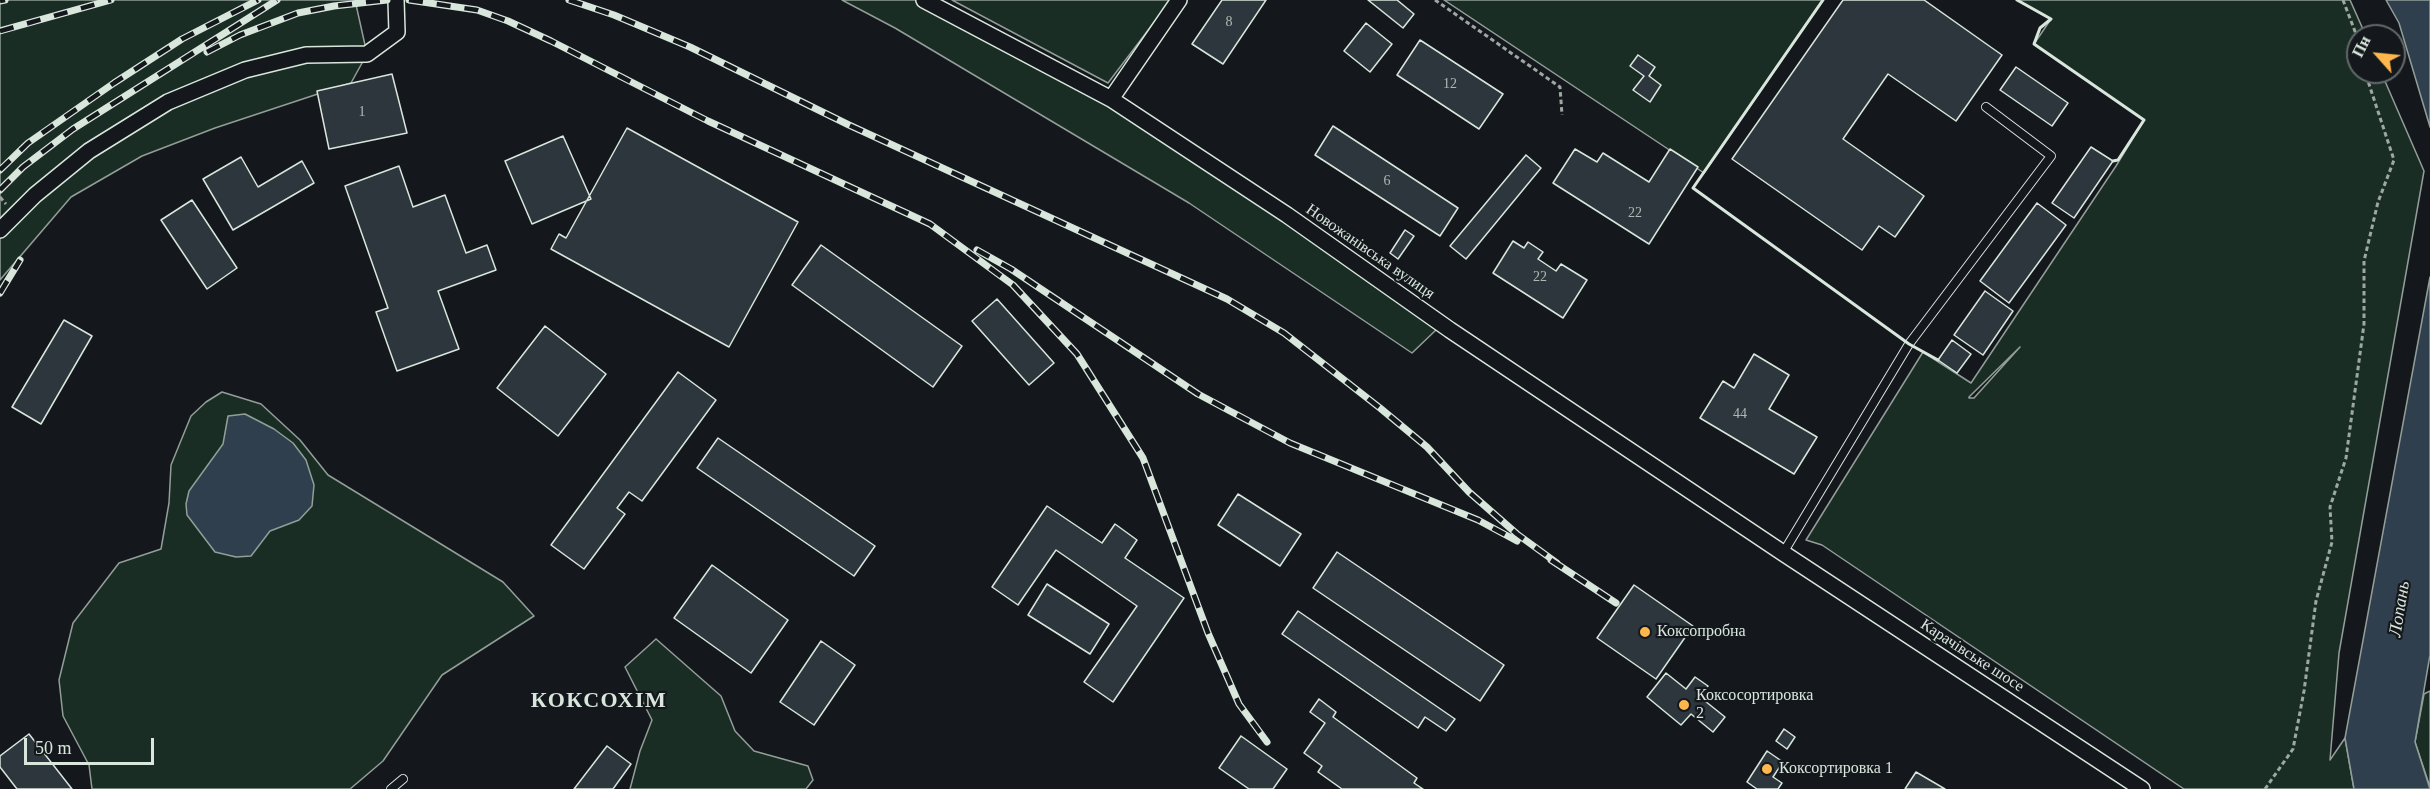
<!DOCTYPE html>
<meta charset="utf-8">
<style>
body{margin:0}
#map{position:relative;width:2430px;height:789px;overflow:hidden;background:#14181c;font-family:Georgia,serif}
canvas{display:block}
.north{position:absolute;left:2346px;top:24px;width:60px;height:60px;box-sizing:border-box;background:#14181c;border:2px solid #626a69;border-radius:50%;rotate:297deg;font-size:16px;font-weight:700;line-height:24px;text-align:center;color:#d8e6dc}
.north::after{content:'';display:block;margin:auto;width:21px;height:27px;background:#ffb74d;clip-path:polygon(50% 0,100% 100%,50% 72%,0 100%)}
.scale{position:absolute;left:24px;top:738px;width:130px;height:27px;box-sizing:border-box;border:3px solid #d8e6dc;border-top:0;padding-left:8px;font-size:18px;line-height:21px;white-space:nowrap;color:#d8e6dc;-webkit-text-stroke:4px #14181c;paint-order:stroke}
</style>
<div id="map">
<canvas width="2430" height="789"></canvas>
<div class="north">Пн</div>
<div class="scale">50 m</div>
</div>
<script>
const c = document.querySelector('canvas').getContext('2d');
c.lineJoin = 'round';
function fillPath(path, color) {
  c.fillStyle = color;
  c.fill(path, 'evenodd');
}
function toPath(rows) {
  const path = new Path2D();
  for (const r of rows) {
    path.moveTo(r[0], r[1]);
    for (let i = 2; i < r.length; i += 2) path.lineTo(r[i], r[i + 1]);
  }
  return path;
}
function trace(path, color, width, dash) {
  c.strokeStyle = color;
  c.lineWidth = width;
  c.lineCap = dash ? 'butt' : 'round';
  c.setLineDash(dash || []);
  c.stroke(path);
}
function write(font, color, halo, rows, align = 'center') {
  c.font = font + ' Georgia,serif';
  c.lineWidth = 4.5;
  c.setLineDash([]);
  c.textBaseline = 'middle';
  c.strokeStyle = halo;
  c.fillStyle = color;
  for (const [text, x, y, turn = 0] of rows) {
    c.save();
    c.translate(x, y);
    c.rotate((+turn || 0) * Math.PI / 180);
    c.textAlign = isNaN(turn) ? turn : align;
    if (halo) c.strokeText(text, 0, 0);
    c.fillText(text, 0, 0);
    c.restore();
  }
}
const green = toPath([
 [0,0,355,0,367,54,351,83,215,128,142,156,71,197,0,280,0,0],
 [842,0,927,0,1111,99,1437,329,1412,353,1189,203,895,28,842,0],
 [952,0,1171,0,1108,83,952,0],
 [1444,0,1823,0,1704,173,1444,0],
 [2017,0,2350,0,2366,36,2358,36,2358,72,2381,72,2424,171,2339,653,2330,760,2345,738,2354,789,2184,789,1822,545,1806,540,1923,352,1971,383,2116,166,2144,120,2034,44,2051,19,2017,0],
 [2020,347,1974,398,1969,398,1969,397,2020,347],
 [222,392,261,404,300,440,328,475,503,582,534,616,442,675,383,761,350,789,92,789,89,765,63,716,59,680,73,623,119,563,161,549,169,503,171,465,191,416,206,402,222,392],
 [656,639,721,696,735,731,754,751,808,766,813,780,806,789,630,789,640,751,652,720,625,667,656,639],
 [2430,691,2430,787,2415,742,2424,694,2430,691]
]);
fillPath(green, '#1a2d24');
trace(green, '#939e99', 1.5);
const water = toPath([
 [2386,0,2430,0,2430,127,2399,23,2386,0],
 [2430,277,2430,655,2415,742,2430,789,2354,789,2345,738,2430,277],
 [245,414,274,429,293,443,306,460,314,485,312,506,299,520,270,531,251,556,236,557,215,552,187,515,186,504,189,491,223,444,228,416,245,414]
]);
fillPath(water, '#2f3f4d');
trace(water, '#939e99', 1.5);
const building = toPath([
 [1222,0,1266,0,1223,64,1192,44,1222,0],
 [1368,0,1397,0,1414,14,1403,28,1368,0],
 [1843,0,1924,0,2002,55,1956,121,1888,74,1843,139,1924,196,1895,237,1879,226,1862,250,1732,159,1843,0],
 [1366,23,1392,44,1370,72,1344,51,1366,23],
 [1420,40,1503,94,1479,129,1397,75,1420,40],
 [1638,55,1655,67,1649,76,1661,85,1650,102,1633,90,1644,76,1630,66,1638,55],
 [2016,67,2068,103,2052,126,2000,90,2016,67],
 [392,74,407,133,329,149,317,91,392,74],
 [1333,126,1458,208,1440,236,1315,155,1333,126],
 [627,128,798,222,729,347,551,249,559,234,566,238,627,128],
 [563,136,591,199,532,224,505,161,563,136],
 [2091,147,2113,161,2074,218,2052,203,2091,147],
 [1575,149,1597,162,1603,153,1649,182,1670,149,1698,167,1649,244,1553,183,1575,149],
 [1526,155,1541,168,1466,259,1450,246,1526,155],
 [241,157,258,187,302,161,314,183,233,230,203,179,241,157],
 [399,166,413,207,445,195,466,253,487,245,496,270,438,291,459,349,397,371,376,312,388,308,345,186,399,166],
 [192,200,237,268,207,289,161,220,192,200],
 [2037,203,2066,225,2009,303,1980,281,2037,203],
 [1405,230,1414,236,1398,259,1390,253,1405,230],
 [1513,241,1524,248,1528,242,1543,252,1538,259,1556,271,1561,264,1587,280,1563,318,1493,273,1513,241],
 [821,245,962,346,933,387,792,285,821,245],
 [1985,291,2013,311,1983,355,1954,335,1985,291],
 [997,299,1054,363,1029,385,972,321,997,299],
 [64,320,92,336,41,424,12,407,64,320],
 [545,326,606,374,558,436,497,388,545,326],
 [1952,340,1971,354,1957,373,1938,360,1952,340],
 [1754,354,1789,375,1769,409,1817,437,1794,474,1700,418,1723,381,1734,388,1754,354],
 [678,372,716,400,642,501,629,492,617,508,625,514,584,569,551,545,678,372],
 [718,438,875,546,854,576,697,468,718,438],
 [1238,494,1301,534,1280,566,1218,525,1238,494],
 [1047,506,1102,543,1115,524,1137,540,1125,558,1184,598,1113,702,1084,682,1137,606,1056,550,1018,605,992,587,1047,506],
 [1337,552,1504,665,1480,701,1313,588,1337,552],
 [712,565,788,620,751,673,674,618,712,565],
 [1047,584,1109,624,1090,654,1028,615,1047,584],
 [1634,585,1693,626,1656,679,1597,638,1634,585],
 [1298,611,1455,719,1446,731,1425,717,1418,728,1282,634,1298,611],
 [821,641,855,665,814,725,780,702,821,641],
 [1666,673,1686,689,1695,677,1708,686,1700,697,1725,717,1713,732,1691,714,1681,725,1647,697,1666,673],
 [1319,699,1336,712,1333,717,1417,778,1414,783,1423,789,1342,789,1318,772,1322,766,1304,753,1325,723,1310,712,1319,699],
 [1784,729,1795,737,1787,749,1776,741,1784,729],
 [29,734,72,789,17,789,0,767,0,756,29,734],
 [1241,736,1287,769,1273,789,1249,789,1219,768,1241,736],
 [607,746,631,764,613,789,574,789,607,746],
 [1767,751,1783,762,1773,777,1782,783,1778,789,1757,789,1747,782,1767,751],
 [1916,772,1945,789,1905,789,1916,772]
]);
fillPath(building, '#2c363c');
trace(building, '#d8e6dc', 1.5);
const lane = toPath([
 [1783,553,1909,344,2051,156,1986,107],
 [391,789,403,779]
]);
const street = toPath([
 [924,0,1111,99,1287,215,1450,330,1783,553,2142,789],
 [1111,99,1179,0],
 [0,230,35,195,89,151,168,102,245,70,306,55,367,54,397,32,396,0]
]);
trace(lane, '#d8e6dc', 10);
trace(street, '#d8e6dc', 18);
trace(toPath([
 [1435,0,1560,87,1562,115],
 [2343,0,2356,34,2358,47],
 [0,197,6,204],
 [2265,789,2293,749,2304,691,2316,601,2332,542,2330,507,2346,458,2364,324,2364,261,2378,202,2394,160,2365,72]
]), '#9da8a2', 3, [4.5, 3]);
trace(lane, '#14181c', 8);
trace(street, '#14181c', 15);
const rail = toPath([
 [409,0,477,10,508,21,551,41,708,121,930,224,1013,285,1077,354,1143,458,1208,633,1239,704,1267,742],
 [569,0,614,15,690,47,849,125,1227,299,1284,333,1380,408,1427,447,1469,492,1517,534,1557,563],
 [0,1,5,0],
 [0,31,111,0],
 [207,52,240,35,298,13,334,6,387,0],
 [0,170,28,143,114,83,182,39,258,0],
 [0,190,23,167,73,129,277,0],
 [977,250,1011,269,1198,394,1290,443,1478,520,1517,541],
 [0,293,20,260],
 [1551,560,1616,603]
]);
trace(rail, '#d8e6dc', 7);
trace(rail, '#14181c', 4.5, [14]);
trace(toPath([
 [1823,0,1693,188,1909,344,1938,360],
 [2017,0,2051,19,2040,28,2034,44,2144,120,2118,160,2113,161]
]), '#d8e6dc', 3);
for (const [x, y, r, color] of [
 [1645,632,6,"#ffb74d"],
 [1684,705,6,"#ffb74d"],
 [1767,769,6,"#ffb74d"]
]) {
  const dot = new Path2D();
  dot.arc(x, y, r, 0, 2 * Math.PI);
  c.fillStyle = color;
  c.fill(dot);
  trace(dot, '#14181c', 2);
}
write('14px', '#adbab4', null, [
 ["8",1229,22],
 ["12",1450,84],
 ["1",362,112],
 ["6",1387,181],
 ["22",1635,213],
 ["22",1540,277],
 ["44",1740,414]
]);
write('16px', '#d8e6dc', '#14181c', [
 ["Новожанівська вулиця",1370,252,35],
 ["Карачівське шосе",1972,656,33]
]);
write('16px', '#d8e6dc', '#14181c', [
 ["Коксопробна",1657,632],
 ["Коксосортировка",1696,696],
 ["2",1696,714],
 ["Коксортировка 1",1779,769]
], 'left');
write('italic 18px', '#d8e6dc', '#14181c', [
 ["Лопань",2400,609,-81]
]);
c.letterSpacing = '1.5px';
write('bold 22px', '#d8e6dc', '#14181c', [
 ["КОКСОХІМ",599,701]
]);
c.letterSpacing = '0px';
</script>
